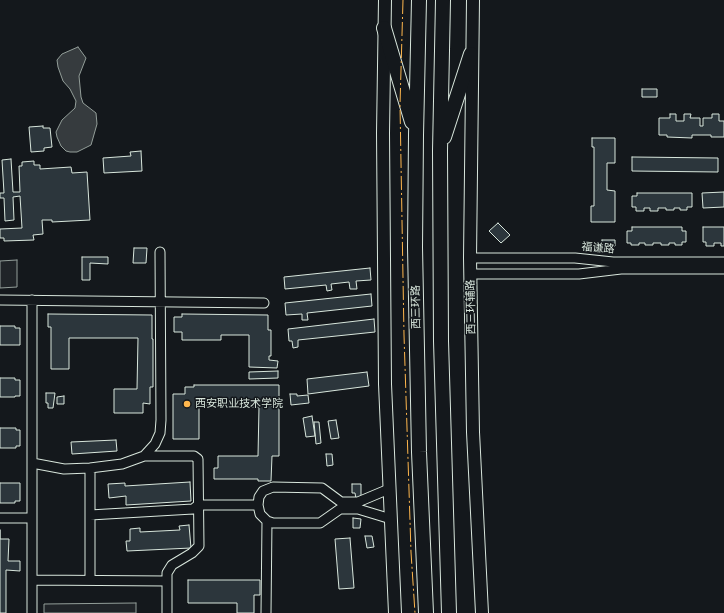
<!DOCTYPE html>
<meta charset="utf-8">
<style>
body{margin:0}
canvas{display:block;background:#14181c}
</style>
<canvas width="724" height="613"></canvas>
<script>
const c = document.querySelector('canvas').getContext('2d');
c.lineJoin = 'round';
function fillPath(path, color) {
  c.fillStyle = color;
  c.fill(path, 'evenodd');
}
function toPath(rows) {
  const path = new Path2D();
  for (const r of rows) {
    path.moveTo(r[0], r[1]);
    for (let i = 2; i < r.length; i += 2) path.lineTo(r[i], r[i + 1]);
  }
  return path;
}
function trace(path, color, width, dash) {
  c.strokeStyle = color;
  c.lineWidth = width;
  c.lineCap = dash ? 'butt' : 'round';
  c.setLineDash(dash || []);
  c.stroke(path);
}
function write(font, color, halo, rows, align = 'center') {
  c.font = font + ' "Public Sans","Noto Sans SC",sans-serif';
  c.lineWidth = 3;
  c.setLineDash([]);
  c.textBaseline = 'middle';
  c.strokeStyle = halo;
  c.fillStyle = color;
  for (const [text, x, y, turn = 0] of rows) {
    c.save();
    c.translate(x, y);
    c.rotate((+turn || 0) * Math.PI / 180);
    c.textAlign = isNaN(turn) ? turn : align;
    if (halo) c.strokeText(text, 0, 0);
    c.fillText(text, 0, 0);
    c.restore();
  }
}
const green = toPath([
 [17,260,17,287,0,288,0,261,17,260],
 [136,603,136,613,44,613,44,604,136,603]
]);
fillPath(green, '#202428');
trace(green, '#939e99', 1);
const water = toPath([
 [78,47,86,58,79,76,81,97,83,103,96,113,97,124,91,145,77,152,70,152,66,151,61,146,57,137,56,132,62,120,75,108,76,101,70,89,63,81,58,67,57,60,62,54,78,47]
]);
fillPath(water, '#363b3e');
trace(water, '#939e99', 1);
const building = toPath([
 [642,89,657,89,657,97,642,97,642,89],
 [670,114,676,114,676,121,684,121,684,114,691,114,690,118,700,118,700,126,703,126,703,118,712,118,712,114,719,114,719,121,724,121,724,137,711,137,711,135,692,135,692,138,667,137,667,135,659,135,659,118,670,118,670,114],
 [43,126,43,128,50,128,52,147,44,148,44,151,31,152,29,127,43,126],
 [592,138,615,138,615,163,607,163,607,190,615,191,615,222,591,222,591,206,594,206,594,147,592,147,592,138],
 [141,151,142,171,104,173,103,158,131,156,130,152,141,151],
 [632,157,718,158,718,172,632,171,632,157],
 [11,159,13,192,20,192,19,166,22,166,22,162,34,161,34,165,40,165,40,169,71,167,72,173,87,172,90,220,52,222,52,220,42,220,43,234,33,235,34,240,4,241,4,238,0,238,0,229,22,228,20,196,13,197,14,220,5,221,4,198,0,198,0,193,4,193,2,160,11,159],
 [724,192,724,207,703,208,702,193,724,192],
 [637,193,692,193,692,207,687,207,687,210,680,210,680,208,674,208,674,210,666,210,666,208,658,208,658,211,650,211,650,208,644,208,644,211,636,211,636,207,632,207,632,196,637,196,637,193],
 [498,223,510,235,501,243,489,231,498,223],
 [632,227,682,227,682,231,686,231,686,242,682,242,682,245,675,245,675,243,669,243,669,245,661,245,661,243,653,243,653,245,645,245,645,243,639,243,639,245,631,245,631,243,627,243,627,231,632,231,632,227],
 [703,227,724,227,724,246,721,246,721,243,714,243,714,246,706,246,706,242,703,242,703,227],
 [602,240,615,240,615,246,602,246,602,240],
 [134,248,147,248,146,263,133,263,134,248],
 [82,257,108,257,108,264,90,263,90,280,82,280,82,257],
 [370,268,371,280,356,281,357,289,350,289,349,282,331,284,332,290,327,291,326,285,285,289,284,277,370,268],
 [371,294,372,306,307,313,308,320,302,320,302,314,286,315,285,303,371,294],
 [48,314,152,315,152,339,153,339,153,387,150,387,150,404,143,403,143,413,114,413,114,389,137,389,138,338,69,338,69,369,51,369,51,327,48,327,48,314],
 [182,314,268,315,268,330,271,330,271,356,269,356,269,360,278,361,277,368,249,367,249,335,221,335,221,340,182,340,182,332,174,332,174,317,182,317,182,314],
 [374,319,375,332,298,340,298,347,293,348,292,341,289,341,288,329,374,319],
 [0,326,15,326,15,328,20,328,20,345,0,345,0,326],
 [278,371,278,378,249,379,249,372,278,371],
 [367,372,369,386,308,394,307,379,367,372],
 [0,378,15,378,15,380,20,380,20,396,15,396,15,397,0,397,0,378],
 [194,385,279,385,279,398,271,398,271,406,279,406,279,456,272,456,271,481,258,481,258,479,214,479,214,468,218,468,218,456,258,456,259,407,199,406,199,439,173,439,173,394,185,394,185,387,194,387,194,385],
 [46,393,55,393,53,408,48,408,48,403,46,403,46,393],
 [290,394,297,394,297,396,308,395,309,403,291,405,290,394],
 [64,396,64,404,57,404,57,397,64,396],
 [312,416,315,436,306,437,303,418,312,416],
 [336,420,339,438,331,439,328,421,336,420],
 [314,422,319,422,321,443,316,444,314,422],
 [0,428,16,428,16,430,20,430,20,446,16,446,16,448,0,448,0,428],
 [116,440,117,451,72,454,71,442,116,440],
 [326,454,332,454,333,465,327,466,326,454],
 [190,482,191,501,126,505,126,496,109,498,108,484,125,483,125,486,190,482],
 [0,483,20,483,20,501,15,501,15,503,0,503,0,483],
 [352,484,361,484,361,499,356,499,355,493,352,493,352,484],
 [353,518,361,519,360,528,353,528,353,518],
 [189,525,191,548,127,551,126,541,130,541,130,529,140,528,140,532,180,530,179,526,189,525],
 [0,530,0,539,9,539,8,561,20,561,20,571,6,570,6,613,0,613,0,530],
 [365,536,372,536,374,547,367,548,365,536],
 [350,538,354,588,339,589,335,539,350,538],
 [188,580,260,580,260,595,254,595,254,613,237,613,237,603,188,603,188,580]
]);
fillPath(building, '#2c363c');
trace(building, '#d8e6dc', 1);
const minor = toPath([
 [470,258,575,258,613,262,724,262],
 [471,274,579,274,621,269,724,269],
 [0,300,264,303],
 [32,300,32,613],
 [144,456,194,456,198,459,199,546,192,553,172,565,167,573,167,613],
 [32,463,64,469,90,468,122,464,144,456,155,444,160,433,161,420,160,252],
 [90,468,90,580],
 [389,489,358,502,341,502,322,488,273,487,263,491,259,497,258,505,260,514,267,521,273,523,320,523,340,509,358,509,391,519],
 [90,515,193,509,198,505,258,505],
 [0,518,32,518],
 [32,580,167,581],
 [266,613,267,521]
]);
const major = toPath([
 [385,0,383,133,385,384,395,613],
 [473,0,470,258,473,432,482,613]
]);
const highway = toPath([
 [419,0,416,135,415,247,419,452,426,613],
 [443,0,440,151,441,341,449,613],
 [384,28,412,122],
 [444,137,471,54]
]);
trace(minor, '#d8e6dc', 11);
trace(major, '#d8e6dc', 14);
trace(highway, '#d8e6dc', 16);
trace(minor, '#14181c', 9);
trace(major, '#14181c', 12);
trace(highway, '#14181c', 14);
trace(toPath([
 [403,0,400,105,404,335,411,552,415,613]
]), '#ffb74d', 1, [14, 3, 2, 3]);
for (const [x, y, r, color] of [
 [187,404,4,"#ffb74d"]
]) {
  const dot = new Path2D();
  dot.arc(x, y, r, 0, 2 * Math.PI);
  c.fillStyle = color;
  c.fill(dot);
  trace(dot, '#14181c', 1.5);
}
write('11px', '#d8e6dc', '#14181c', [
 ["福谦路",598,248,5],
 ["西三环路",416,307,-91],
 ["西三环辅路",471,307,-91]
]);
write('11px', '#d8e6dc', '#14181c', [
 ["西安职业技术学院",195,404]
], 'left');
</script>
